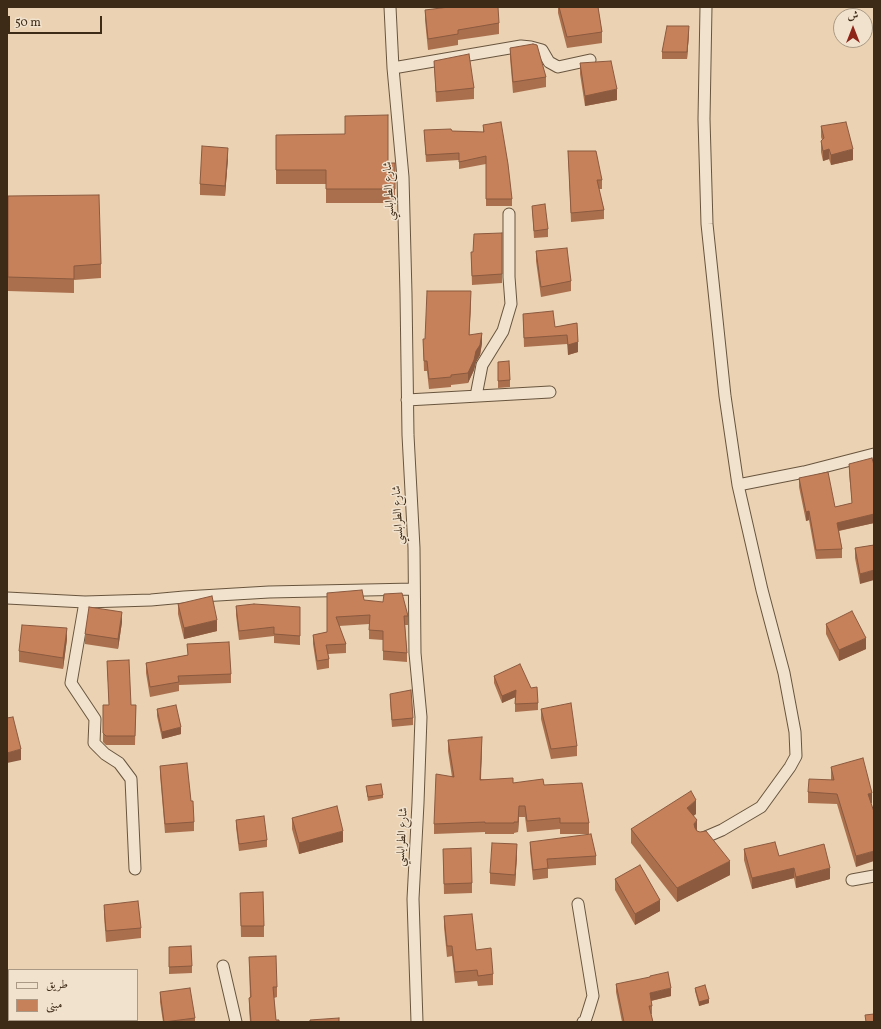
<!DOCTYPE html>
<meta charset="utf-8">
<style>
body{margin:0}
#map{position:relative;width:881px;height:1029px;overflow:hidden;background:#ead2b3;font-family:Vollkorn,Amiri,serif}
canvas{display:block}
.frame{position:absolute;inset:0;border:8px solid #3e2b17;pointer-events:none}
.legend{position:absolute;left:8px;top:969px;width:130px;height:52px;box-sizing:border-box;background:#f1e2ce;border:1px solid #a99985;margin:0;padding:5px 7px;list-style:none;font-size:12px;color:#3e2b17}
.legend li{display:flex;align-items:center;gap:8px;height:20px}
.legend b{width:20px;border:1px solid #a99985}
.north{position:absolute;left:833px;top:8px;width:40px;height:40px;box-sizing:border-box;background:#f1e2ce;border:1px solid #a99985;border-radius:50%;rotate:0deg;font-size:11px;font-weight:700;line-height:16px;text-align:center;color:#3e2b17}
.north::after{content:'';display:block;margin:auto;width:14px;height:18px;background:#8f2418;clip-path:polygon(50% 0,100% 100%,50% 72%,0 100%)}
.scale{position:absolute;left:8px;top:16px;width:94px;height:18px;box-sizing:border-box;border:2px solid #3e2b17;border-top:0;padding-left:5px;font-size:12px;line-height:14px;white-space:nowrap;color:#3e2b17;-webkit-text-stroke:3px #f1e2ce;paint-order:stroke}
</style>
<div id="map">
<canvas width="881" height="1029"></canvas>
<div class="frame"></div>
<ul class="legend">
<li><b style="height:5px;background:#f1e2ce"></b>طريق</li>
<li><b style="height:11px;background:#c6815a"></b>مبنى</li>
</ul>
<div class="north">ش</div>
<div class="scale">50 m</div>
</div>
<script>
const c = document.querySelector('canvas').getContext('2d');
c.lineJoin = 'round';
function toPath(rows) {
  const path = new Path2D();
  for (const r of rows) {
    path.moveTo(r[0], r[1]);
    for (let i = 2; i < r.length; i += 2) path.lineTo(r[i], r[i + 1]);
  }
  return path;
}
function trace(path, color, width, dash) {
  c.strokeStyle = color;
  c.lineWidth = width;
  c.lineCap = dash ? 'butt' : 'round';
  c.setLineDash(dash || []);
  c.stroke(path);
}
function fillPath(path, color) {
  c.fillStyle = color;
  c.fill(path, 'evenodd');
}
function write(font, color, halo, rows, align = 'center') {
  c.font = font + ' Vollkorn,Amiri,serif';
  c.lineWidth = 3;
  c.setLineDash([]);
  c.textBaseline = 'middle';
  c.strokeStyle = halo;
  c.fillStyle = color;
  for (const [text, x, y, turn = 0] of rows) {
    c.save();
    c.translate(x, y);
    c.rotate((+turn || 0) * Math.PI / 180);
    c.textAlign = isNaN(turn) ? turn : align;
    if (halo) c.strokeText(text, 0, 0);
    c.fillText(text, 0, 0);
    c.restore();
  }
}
const street = toPath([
 [390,7,393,68,403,177,406,294,408,435,414,548,415,653,421,717,418,803,413,899,417,1022],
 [393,68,521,46,531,47,542,50,549,62,558,67,590,60],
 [476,396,482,365,503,331,511,304,509,277,509,214],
 [407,400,550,392],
 [738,485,804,472,874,454],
 [7,598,85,602,151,600,184,597,269,592,414,589],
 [85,602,71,683,95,719,94,743,105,754,119,763,131,779,135,869],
 [701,839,722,830,761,807,790,767,796,756,795,732,784,673,762,590,738,485,725,396,707,224,704,119,706,7],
 [852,880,874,876],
 [578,904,593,996,588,1012,585,1021,583,1022],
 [223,966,236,1022]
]);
trace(street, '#69553e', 13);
trace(street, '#f1e2ce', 11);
fillPath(toPath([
 [558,7,598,7,602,32,602,43,567,48,558,13],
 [425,10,499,23,499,34,458,40,458,45,428,50,425,20],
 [689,33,687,59,662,59,662,52],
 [510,48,546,77,546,87,513,93,510,58],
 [434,61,474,88,474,99,436,102],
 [580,63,617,100,585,106,580,74],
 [483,125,512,199,512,206,486,206,486,164,459,169,459,160,426,162,424,130,452,131,483,132],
 [821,126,853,160,831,165,829,159,823,161,821,152,821,141,822,140,821,137],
 [276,135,388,163,395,163,395,203,326,203,326,184,276,184],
 [568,151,602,180,602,189,599,189,604,210,604,219,571,222],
 [228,158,225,196,200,195,200,184],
 [8,196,101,264,101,278,74,280,74,293,8,291],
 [532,206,548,229,548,237,534,238],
 [502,233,502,283,472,285,471,252,473,252],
 [536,251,571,281,571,291,541,297,536,261],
 [471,301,469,335,482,343,480,355,476,362,474,370,468,383,451,385,451,387,429,389,427,371,424,371,423,339,425,339],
 [523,314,555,327,577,323,578,352,568,355,567,344,524,347],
 [498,362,510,380,510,387,498,388],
 [849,464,874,465,874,523,839,531,842,549,842,558,816,559,809,520,806,521,799,487,799,478,835,507,852,503,849,473],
 [874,545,860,584,855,558,855,548],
 [327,593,364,600,408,616,408,625,405,625,407,653,407,662,383,660,383,640,369,639,369,624,339,626,346,644,346,653,328,654,329,659,329,668,317,670,313,644,313,635,327,632],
 [178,604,217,631,184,639,178,614],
 [236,606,300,607,300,645,274,643,274,636,239,640,236,615],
 [122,622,118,649,85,644,85,634],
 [826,624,866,649,839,661,826,634],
 [67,639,63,669,19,662,19,651],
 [187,644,231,674,231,683,179,685,179,691,150,697,146,673,146,663,188,655],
 [107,661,131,705,136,705,135,745,106,745,103,742,103,705,109,705],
 [494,676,538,703,538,710,515,712,515,697,502,703,494,683],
 [390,694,413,718,413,725,392,727,390,701],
 [157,709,181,734,162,739,157,716],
 [541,709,577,746,577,756,551,759,541,719],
 [448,740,482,748,481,779,513,783,544,785,589,823,589,834,560,834,560,829,527,832,525,817,519,817,518,832,514,833,514,834,485,834,485,832,434,834,434,824,452,777,448,751],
 [160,766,191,801,194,822,194,831,165,833,160,775],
 [831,767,872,803,871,803,856,867,837,804,808,803,808,792,831,780],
 [366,786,383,795,383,798,368,801],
 [696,814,693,816,697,831,730,875,677,902,631,843,631,829],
 [292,818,343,842,299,854,292,829],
 [236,820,267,840,267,847,239,851,236,827],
 [530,842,596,856,596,865,548,869,548,878,533,880,530,851],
 [443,849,472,883,472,893,444,894],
 [744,849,779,856,830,879,796,888,794,878,752,889,744,860],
 [517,855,515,886,490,884,490,873],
 [615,879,660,911,635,925,615,890],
 [240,893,264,926,264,937,241,937],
 [104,905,141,928,141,938,106,942,104,916],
 [444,916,476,950,493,974,493,985,478,986,477,981,455,983,452,956,447,957,444,927],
 [169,947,192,966,192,973,169,974],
 [249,957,277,987,277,997,274,998,276,1020,279,1022,250,1022,249,1008,249,998,250,998],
 [616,984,671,996,651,1001,652,1006,652,1014,651,1014,653,1022,622,1022,616,992],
 [695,988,709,1003,699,1006,695,991],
 [160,992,195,1018,195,1022,163,1022,160,1002]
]), '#aa6f4d');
fillPath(toPath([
 [689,26,689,33,687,59,687,52],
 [617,89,617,100,585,106,585,96],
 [228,148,228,158,225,196,225,186],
 [829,149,829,159,823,161,823,151],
 [853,149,853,160,831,165,831,155],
 [471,291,471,301,469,345,469,335],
 [482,333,482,343,480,355,476,362,474,370,468,383,468,373],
 [578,342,578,352,568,355,568,345],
 [809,511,809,520,806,521,806,512],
 [874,514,874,523,837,531,837,523],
 [874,570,874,580,860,584,860,574],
 [122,612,122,622,118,649,118,639],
 [217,620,217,631,184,639,184,628],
 [67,628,67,639,63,669,63,658],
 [866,638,866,649,839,661,839,650],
 [516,690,516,697,502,703,502,696],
 [181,727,181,734,162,739,162,732],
 [482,737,482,748,480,790,480,780],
 [21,749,21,760,7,763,7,753],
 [872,793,872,803,868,804,868,794],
 [696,800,696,814,687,821,687,808],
 [519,806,519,817,518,832,518,822],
 [697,820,697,834,694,838,694,824],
 [343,831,343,842,299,854,299,843],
 [517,844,517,855,515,886,515,875],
 [874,851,874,861,856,867,856,856],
 [730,861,730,875,677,902,677,888],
 [794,868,794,878,752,889,752,878],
 [830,868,830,879,796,888,796,877],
 [660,900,660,911,635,925,635,914],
 [671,988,671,996,650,1001,650,993],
 [709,999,709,1003,699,1006,699,1002]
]), '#8b5a3f');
const building = toPath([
 [449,7,498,7,499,23,458,30,458,34,428,39,425,10,449,7],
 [559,7,598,7,602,32,567,37,559,7],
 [667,26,689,26,687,52,662,52,667,26],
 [533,44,537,45,546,77,513,82,510,48,533,44],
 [469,54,474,88,436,92,434,61,469,54],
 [611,61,617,89,585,96,580,63,611,61],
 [388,115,388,163,395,163,395,189,326,189,326,170,276,170,276,135,345,134,345,116,388,115],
 [501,122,508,164,512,199,486,199,486,156,459,162,459,153,426,155,424,130,451,129,452,131,484,132,483,125,501,122],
 [846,122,853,149,831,155,829,149,823,151,821,141,824,138,821,126,846,122],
 [202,146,228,148,225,186,200,184,202,146],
 [568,151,596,151,602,180,597,180,604,210,571,213,568,151],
 [99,195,101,264,74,266,74,279,8,277,8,196,99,195],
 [545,204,548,229,534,231,532,206,545,204],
 [502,233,502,274,472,276,471,252,473,252,474,234,502,233],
 [567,248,571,281,541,287,536,251,567,248],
 [427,291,471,291,469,335,482,333,480,345,476,351,474,360,468,373,451,375,451,377,429,379,427,361,424,361,423,339,425,339,427,291],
 [553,311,555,327,577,323,578,342,568,345,567,335,524,338,523,314,553,311],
 [509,361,510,380,498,381,498,362,509,361],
 [872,458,874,465,874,514,837,523,842,549,816,550,809,511,806,512,799,478,828,472,835,507,852,503,849,464,872,458],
 [874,545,874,570,860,574,855,548,874,545],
 [362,590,364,600,383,602,384,594,402,593,408,616,404,616,407,653,383,651,383,631,369,630,370,615,336,617,346,644,326,645,329,659,317,661,313,635,327,632,327,593,362,590],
 [212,596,217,620,184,628,178,604,212,596],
 [254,604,300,607,300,636,274,634,274,627,239,631,236,606,254,604],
 [89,607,122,612,118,639,85,634,89,607],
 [852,611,866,638,839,650,826,624,852,611],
 [22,625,67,628,63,658,19,651,22,625],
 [229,642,231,674,178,676,179,682,150,687,146,663,188,655,187,644,229,642],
 [129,660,131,705,136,705,135,736,106,736,103,733,103,705,109,705,107,661,129,660],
 [520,664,531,688,537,687,538,703,515,704,516,690,502,696,494,676,520,664],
 [411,690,413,718,392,720,390,694,411,690],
 [571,703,577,746,551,749,541,709,571,703],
 [176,705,181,727,162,732,157,709,176,705],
 [13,717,21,749,7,753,7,718,13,717],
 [482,737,480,780,513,778,513,783,543,779,544,785,582,783,589,823,560,823,560,818,527,821,525,806,519,806,518,822,514,822,514,823,485,823,485,822,434,824,436,774,454,777,448,740,482,737],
 [863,758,872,793,868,794,874,812,874,851,856,856,837,794,808,792,809,779,834,780,831,767,863,758],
 [187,763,191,801,193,801,194,822,165,824,160,766,187,763],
 [381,784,383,795,368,797,366,786,381,784],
 [691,791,696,800,687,808,697,820,694,824,695,828,697,831,700,832,706,831,730,861,677,888,631,829,691,791],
 [337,806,343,831,299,843,292,818,337,806],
 [264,816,267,840,239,844,236,820,264,816],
 [591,834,596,856,547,859,548,868,533,870,530,842,591,834],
 [775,842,779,856,824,844,830,868,796,877,794,868,752,878,744,849,775,842],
 [492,843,517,844,515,875,490,873,492,843],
 [471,848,472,883,444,884,443,849,471,848],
 [640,865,660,900,635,914,615,879,640,865],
 [263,892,264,926,241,926,240,893,263,892],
 [138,901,141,928,106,931,104,905,138,901],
 [472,914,476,950,491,948,493,974,478,976,477,970,455,972,452,946,447,946,444,916,472,914],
 [191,946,192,966,169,967,169,947,191,946],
 [276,956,277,987,273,987,276,1020,279,1020,279,1022,251,1022,249,998,251,997,249,957,276,956],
 [668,972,671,988,650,993,652,1006,649,1006,653,1022,624,1022,616,984,650,977,650,976,668,972],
 [705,985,709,999,699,1002,695,988,705,985],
 [190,988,195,1018,164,1022,160,992,190,988],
 [874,1014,874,1022,866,1022,865,1015,874,1014],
 [339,1018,339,1022,310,1022,310,1020,339,1018]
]);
fillPath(building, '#c6815a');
trace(building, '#8b5a3f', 1);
write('12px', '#3e2b17', '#f1e2ce', [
 ["شارع الطرابلسي",390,191,-93],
 ["شارع الطرابلسي",399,515,-93],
 ["شارع الطرابلسي",403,837,-87]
]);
</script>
